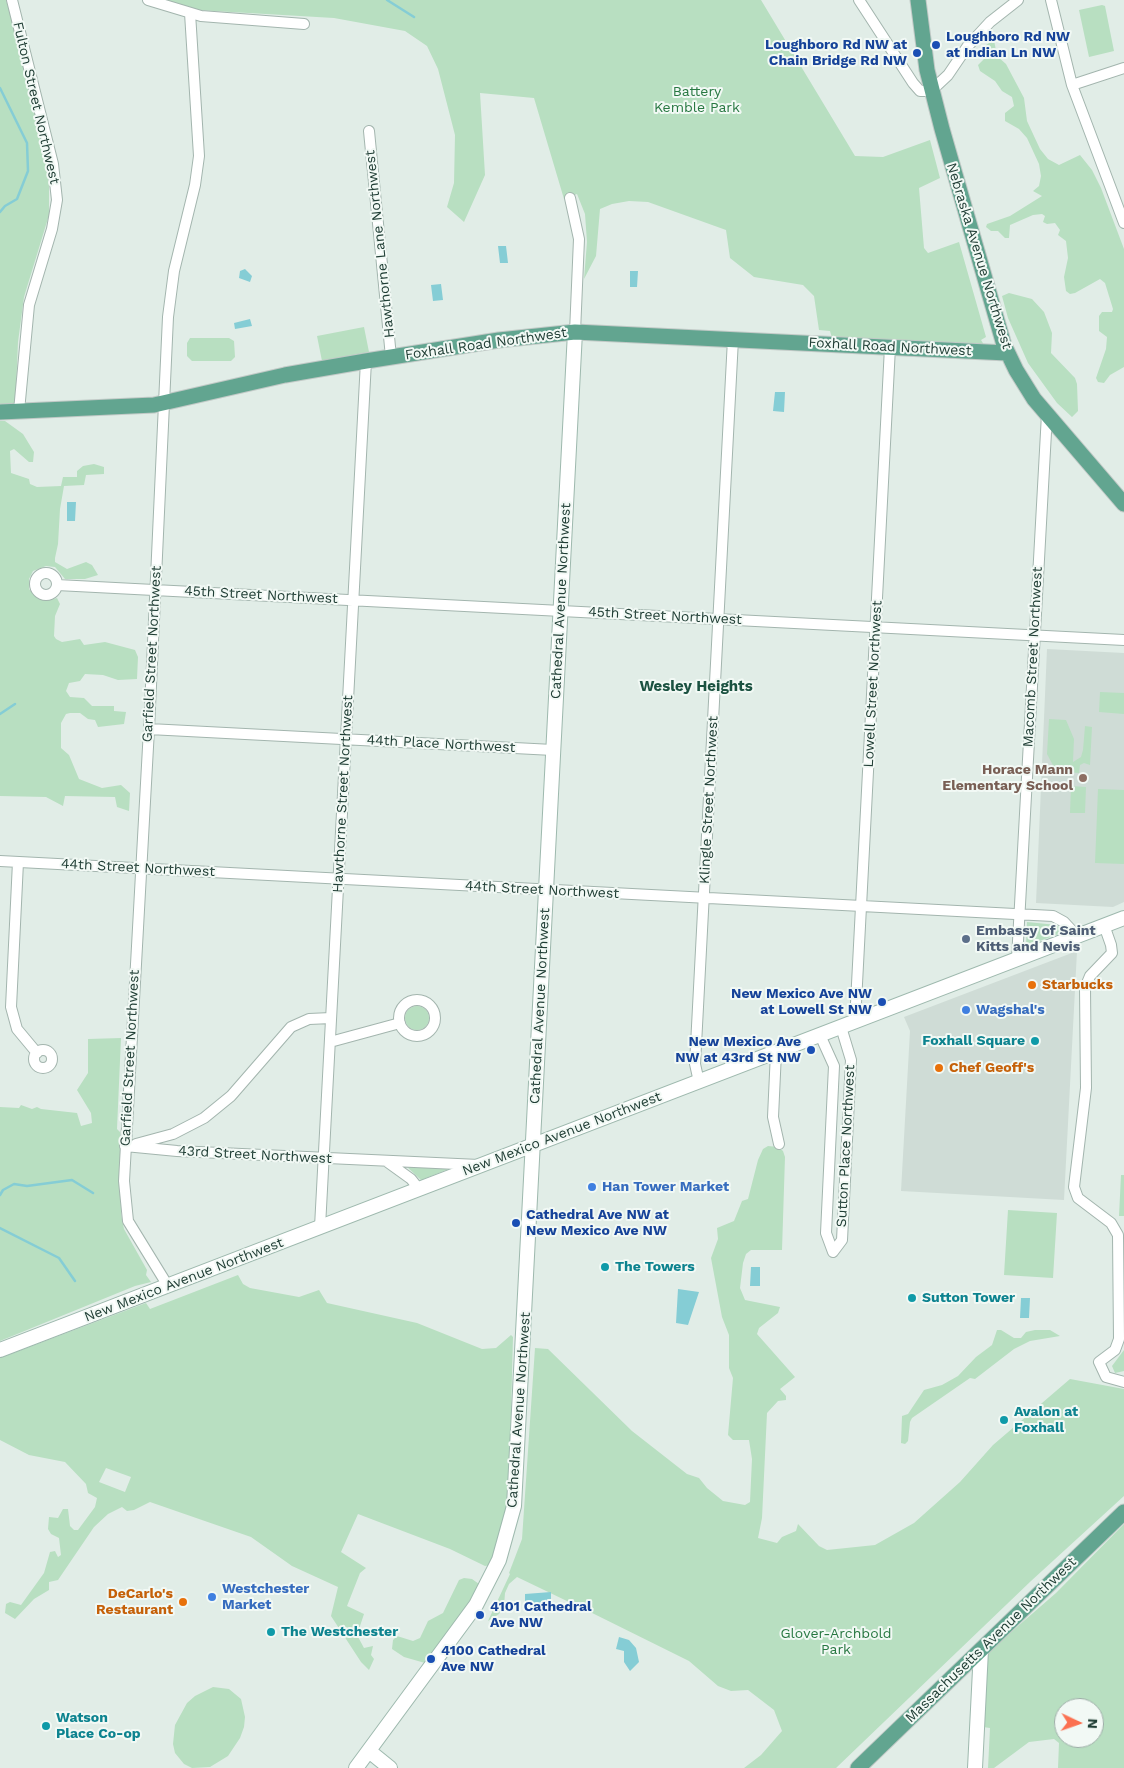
<!DOCTYPE html>
<style>
body{margin:0}
#map{position:relative;width:1124px;height:1768px;overflow:hidden;background:#e1ede7;font-family:"Work Sans",sans-serif}
canvas{display:block}
.north{position:absolute;left:1054px;top:1698px;width:50px;height:50px;box-sizing:border-box;background:#f2f9f5;border:1px solid #9eaea8;border-radius:50%;rotate:93deg;font-size:14px;font-weight:700;line-height:20px;text-align:center;color:#203e35}
.north::after{content:'';display:block;margin:auto;width:18px;height:22px;background:#fb7151;clip-path:polygon(50% 0,100% 100%,50% 72%,0 100%)}
</style>
<div id="map">
<canvas width="1124" height="1768"></canvas>
<div class="north">N</div>
</div>
<script>
const c = document.querySelector('canvas').getContext('2d');
c.lineJoin = 'round';
function fillPath(path, color) {
  c.fillStyle = color;
  c.fill(path, 'evenodd');
}
function toPath(rows) {
  const path = new Path2D();
  for (const r of rows) {
    if (r.length === 3) {
      path.moveTo(r[0] + r[2], r[1]);
      path.arc(r[0], r[1], r[2], 0, 2 * Math.PI);
      continue;
    }
    path.moveTo(r[0], r[1]);
    for (let i = 2; i < r.length; i += 2) path.lineTo(r[i], r[i + 1]);
  }
  return path;
}
function trace(path, color, width, dash) {
  c.strokeStyle = color;
  c.lineWidth = width;
  c.lineCap = dash ? 'butt' : 'round';
  c.setLineDash(dash || []);
  c.stroke(path);
}
function write(font, color, halo, rows, align = 'center') {
  c.font = font + ' "Work Sans",sans-serif';
  c.lineWidth = 4;
  c.setLineDash([]);
  c.textBaseline = 'middle';
  c.strokeStyle = halo;
  c.fillStyle = color;
  for (const [text, x, y, turn = 0] of rows) {
    c.save();
    c.translate(x, y);
    c.rotate((+turn || 0) * Math.PI / 180);
    c.textAlign = isNaN(turn) ? turn : align;
    if (halo) c.strokeText(text, 0, 0);
    c.fillText(text, 0, 0);
    c.restore();
  }
}
fillPath(toPath([
 [1047,649,1124,653,1124,902,1113,907,1036,903],
 [1077,951,1064,1200,901,1191,910,1031,904,1017]
]), '#cfdcd6');
fillPath(toPath([
 [0,0,6,0,23,58,48,160,49,187,49,215,24,297,18,342,15,414,0,413],
 [161,0,761,0,855,156,883,157,930,140,940,178,919,188,924,248,928,253,959,242,986,337,981,340,986,348,832,338,830,331,819,330,814,296,803,285,754,277,730,258,726,230,648,202,629,201,612,204,600,209,596,256,584,279,587,242,585,214,577,194,564,199,534,98,480,93,485,175,464,222,447,207,454,183,455,135,438,69,427,46,405,31,334,18,197,10],
 [1102,5,1105,6,1114,51,1089,57,1079,10],
 [994,40,997,56,1006,64,1024,98,1027,121,1040,149,1048,159,1059,165,1080,155,1092,170,1101,188,1124,249,1124,367,1110,375,1104,383,1098,382,1096,378,1106,349,1107,337,1099,331,1099,316,1102,312,1112,312,1113,309,1105,283,1100,279,1075,293,1070,294,1066,291,1064,277,1068,258,1066,241,1058,235,1060,230,1055,223,1047,224,1043,222,1045,216,1042,214,1033,215,1010,225,1009,238,1005,238,998,231,991,231,986,227,987,224,1010,216,1042,196,1033,191,1039,186,1041,176,1039,164,1027,138,1019,129,1005,121,1005,113,1014,106,1012,97,1002,91,995,81,980,71,978,65,984,59,986,45],
 [1009,293,1032,299,1044,312,1052,333,1051,353,1075,378,1077,384,1078,411,1072,417,1057,403,1028,363,1008,318,1002,296],
 [364,327,369,352,322,361,317,336],
 [190,338,229,338,234,341,235,357,231,361,192,361,187,356,187,343],
 [0,421,5,421,23,434,34,452,33,462,29,462,14,449,10,451,11,473,29,479,30,484,37,487,61,486,63,477,77,477,77,471,83,466,94,464,104,467,104,474,86,475,84,485,64,486,60,509,58,544,55,558,55,562,67,569,86,562,92,565,98,575,85,579,65,579,55,567,46,566,33,571,29,579,29,589,37,598,50,600,57,598,60,604,55,616,54,636,56,639,62,642,80,639,84,645,105,642,135,650,138,657,137,679,118,680,103,675,85,674,80,681,69,683,66,691,70,697,84,698,92,706,114,706,114,711,126,712,124,724,98,727,95,720,88,719,80,713,70,713,66,714,61,723,61,748,69,755,79,779,102,788,121,785,130,793,129,811,117,807,115,797,65,796,63,806,46,797,0,796],
 [1100,692,1124,693,1124,714,1099,712],
 [1049,719,1066,720,1074,739,1073,762,1081,757,1083,750,1085,726,1092,727,1090,765,1084,763,1080,765,1079,773,1056,771,1047,754],
 [1071,786,1086,787,1085,813,1070,813],
 [1098,789,1124,790,1124,864,1095,863],
 [1027,922,1057,925,1064,932,1026,946],
 [417,1018,12],
 [121,1038,117,1129,120,1132,121,1214,124,1229,147,1270,146,1275,151,1282,135,1286,0,1341,0,1107,19,1108,21,1105,32,1109,37,1107,41,1109,77,1113,81,1126,92,1123,91,1113,77,1090,88,1073,88,1039],
 [768,1146,778,1147,783,1151,785,1157,782,1250,751,1250,746,1254,743,1263,740,1288,745,1300,780,1307,778,1313,759,1328,757,1334,795,1377,780,1389,786,1396,786,1400,778,1401,767,1413,762,1518,758,1538,777,1543,782,1537,796,1531,798,1524,819,1546,827,1550,875,1545,914,1523,960,1482,993,1445,1070,1379,1124,1389,1124,1496,1031,1581,836,1768,744,1768,761,1755,782,1731,774,1710,748,1690,731,1691,718,1686,689,1661,576,1605,572,1607,569,1602,517,1577,509,1584,505,1593,504,1606,499,1614,488,1621,510,1574,509,1573,522,1539,535,1348,548,1349,632,1431,687,1474,699,1478,707,1488,723,1501,745,1505,750,1502,752,1459,749,1440,733,1440,728,1435,733,1378,729,1368,729,1335,722,1317,711,1258,718,1239,717,1228,734,1221,742,1201,748,1199,758,1160,763,1149],
 [405,1165,451,1168,421,1180],
 [1121,1175,1124,1175,1124,1216,1119,1216],
 [1008,1210,1057,1213,1053,1278,1004,1275],
 [238,1275,243,1284,250,1288,299,1297,319,1290,327,1303,417,1323,482,1349,496,1348,511,1335,513,1337,509,1488,506,1511,491,1565,485,1566,450,1549,358,1514,341,1552,366,1568,360,1573,347,1606,364,1614,357,1635,364,1648,373,1646,371,1655,374,1659,369,1670,361,1662,331,1616,338,1587,292,1566,251,1537,150,1502,134,1510,127,1511,122,1507,108,1514,94,1527,58,1580,49,1582,49,1590,34,1599,15,1619,5,1613,6,1604,10,1602,21,1605,44,1573,50,1552,55,1551,58,1557,61,1555,59,1538,51,1534,48,1529,49,1517,58,1518,63,1509,68,1509,70,1526,74,1530,78,1530,95,1507,97,1498,88,1493,86,1484,65,1462,29,1455,0,1440,0,1358,146,1303,150,1309],
 [106,1468,131,1477,125,1492,99,1482],
 [997,1330,1001,1330,1014,1338,1021,1338,1026,1332,1035,1330,1050,1330,1060,1336,1030,1341,1014,1349,975,1379,970,1378,912,1418,910,1422,908,1441,905,1444,901,1443,902,1416,908,1414,924,1390,942,1385,958,1376,976,1357,992,1345],
 [1124,1350,1124,1371,1115,1373,1112,1366],
 [1124,1524,1124,1768,1058,1768,1059,1743,1054,1739,1029,1742,994,1768,988,1768,990,1728,983,1727,987,1653,1056,1593],
 [1064,1708,1094,1708,1094,1738,1064,1738],
 [464,1578,472,1579,479,1584,466,1608,425,1663,404,1657,392,1649,393,1640,397,1636,413,1641,420,1638,428,1621,443,1613,459,1580],
 [213,1687,229,1689,241,1699,245,1717,244,1727,240,1738,228,1756,210,1767,192,1768,184,1764,175,1753,173,1744,175,1725,187,1703,195,1696]
]), '#b8dfc1');
fillPath(toPath([
 [498,246,506,246,508,263,500,263],
 [245,269,252,276,250,282,239,278,240,271],
 [630,271,638,271,637,287,630,287],
 [441,284,443,300,433,301,431,285],
 [250,319,252,326,235,329,234,323],
 [775,392,785,392,784,412,773,411],
 [67,502,76,502,75,521,67,521],
 [751,1267,760,1267,760,1286,750,1286],
 [678,1289,699,1292,688,1325,676,1323],
 [1021,1298,1030,1298,1029,1318,1020,1318],
 [551,1592,551,1604,525,1606,525,1594],
 [619,1637,629,1640,636,1648,639,1662,630,1671,624,1662,624,1651,616,1649]
]), '#85cdd5');
trace(toPath([
 [387,0,414,17],
 [0,88,27,143,28,171,17,199,5,206,0,212],
 [0,714,15,704],
 [0,1195,3,1190,14,1184,27,1186,72,1180,93,1193],
 [0,1228,59,1258,75,1281]
]), '#85cdd5', 2.5);
const street = toPath([
 [12,0,53,164,57,200,52,229,29,305,19,411],
 [148,0,201,16,304,24],
 [859,0,913,83,920,91,926,91,932,90,948,75,967,47,990,22,1018,0],
 [1051,0,1072,85,1124,223],
 [1072,85,1124,68],
 [369,131,391,357],
 [570,198,579,239,575,332],
 [46,584,11],
 [57,585,1124,640],
 [149,729,553,750],
 [0,861,1053,916,1064,922,1077,936],
 [18,862,11,1007,17,1029,37,1053],
 [1104,925,1111,945,1112,953,1090,976,1085,988,1086,1088,1074,1187,1078,1198,1111,1223,1118,1235,1119,1339,1115,1350,1099,1362,1106,1377,1124,1382],
 [1017,959,1047,414],
 [417,1018,18],
 [859,1019,856,1003,890,347],
 [820,1035,834,1066,826,1233,833,1252],
 [330,1042,400,1023],
 [43,1059,9],
 [776,1052,773,1117,779,1144],
 [699,1082,695,1064,733,339],
 [136,1144,173,1134,204,1118,231,1096,291,1027,309,1019,331,1018],
 [125,1146,177,1151,479,1165],
 [386,1161,411,1179,419,1189],
 [320,1227,366,361],
 [833,1252,842,1240,851,1060,841,1027],
 [168,1286,128,1221,124,1181,149,729,168,317,174,271,195,185,199,156,190,13]
]);
const secondary = toPath([
 [0,1350,1124,918],
 [369,1751,390,1768],
 [356,1768,476,1605,499,1560,514,1506,575,332],
 [975,1768,981,1650]
]);
const primary = toPath([
 [918,0,927,70,942,129,1004,345,1016,370,1034,399,1124,504],
 [0,412,154,405,285,375,366,361,499,340,575,332,1007,353],
 [858,1768,1124,1512]
]);
trace(street, '#a3b5ae', 12);
trace(secondary, '#9eb9ae', 16);
trace(primary, '#c1c9c6', 17);
trace(street, '#fff', 10);
trace(secondary, '#fff', 14);
trace(primary, '#62a590', 15);
for (const [x, y, r, color] of [
 [936,45,5,"#1a4fb4"],
 [917,53,5,"#1a4fb4"],
 [1083,778,5,"#8d6e63"],
 [966,939,5,"#5c6f8a"],
 [1032,985,5,"#e8710a"],
 [882,1002,5,"#1a4fb4"],
 [966,1010,5,"#3f7fe0"],
 [1035,1041,5,"#0f9aa8"],
 [811,1050,5,"#1a4fb4"],
 [939,1068,5,"#e8710a"],
 [592,1187,5,"#3f7fe0"],
 [516,1223,5,"#1a4fb4"],
 [605,1267,5,"#0f9aa8"],
 [912,1298,5,"#0f9aa8"],
 [1004,1420,5,"#0f9aa8"],
 [212,1597,5,"#3f7fe0"],
 [183,1602,5,"#e8710a"],
 [480,1615,5,"#1a4fb4"],
 [271,1632,5,"#0f9aa8"],
 [431,1659,5,"#1a4fb4"],
 [46,1726,5,"#0f9aa8"]
]) {
  const dot = new Path2D();
  dot.arc(x, y, r, 0, 2 * Math.PI);
  c.fillStyle = color;
  c.fill(dot);
  trace(dot, '#f2f9f5', 2);
}
write('bold 14px', '#164399', '#f2f9f5', [
 ["Loughboro Rd NW",946,37],
 ["at Indian Ln NW",946,53],
 ["Loughboro Rd NW at",907,45,"right"],
 ["Chain Bridge Rd NW",907,61,"right"],
 ["New Mexico Ave NW",872,994,"right"],
 ["at Lowell St NW",872,1010,"right"],
 ["New Mexico Ave",801,1042,"right"],
 ["NW at 43rd St NW",801,1058,"right"],
 ["Cathedral Ave NW at",526,1215],
 ["New Mexico Ave NW",526,1231],
 ["4101 Cathedral",490,1607],
 ["Ave NW",490,1623],
 ["4100 Cathedral",441,1651],
 ["Ave NW",441,1667]
], 'left');
write('14px', '#287842', '#f2f9f5', [
 ["Battery",697,92],
 ["Kemble Park",697,108],
 ["Glover-Archbold",836,1634],
 ["Park",836,1650]
]);
write('14px', '#203e35', '#f2f9f5', [
 ["Fulton Street Northwest",36,103,77],
 ["Hawthorne Lane Northwest",380,244,-96],
 ["Nebraska Avenue Northwest",979,256,73],
 ["Foxhall Road Northwest",486,344,-8],
 ["Foxhall Road Northwest",890,347,3],
 ["45th Street Northwest",261,595,3],
 ["Cathedral Avenue Northwest",561,601,-87],
 ["45th Street Northwest",665,616,3],
 ["Garfield Street Northwest",152,654,-87],
 ["Macomb Street Northwest",1033,657,-87],
 ["Lowell Street Northwest",873,684,-87],
 ["44th Place Northwest",441,744,3],
 ["Hawthorne Street Northwest",343,794,-87],
 ["Klingle Street Northwest",709,800,-87],
 ["44th Street Northwest",138,868,3],
 ["44th Street Northwest",542,890,3],
 ["Cathedral Avenue Northwest",540,1006,-87],
 ["Garfield Street Northwest",130,1058,-87],
 ["New Mexico Avenue Northwest",562,1134,-21],
 ["Sutton Place Northwest",846,1146,-87],
 ["43rd Street Northwest",255,1155,3],
 ["New Mexico Avenue Northwest",184,1280,-21],
 ["Cathedral Avenue Northwest",519,1410,-86],
 ["Massachusetts Avenue Northwest",991,1640,-44]
]);
write('bold 14px', '#785e54', '#f2f9f5', [
 ["Horace Mann",1073,770],
 ["Elementary School",1073,786]
], 'right');
write('bold 14px', '#4e5e75', '#f2f9f5', [
 ["Embassy of Saint",976,931],
 ["Kitts and Nevis",976,947]
], 'left');
write('bold 14px', '#c56008', '#f2f9f5', [
 ["Starbucks",1042,985],
 ["Chef Geoff's",949,1068],
 ["DeCarlo's",173,1594,"right"],
 ["Restaurant",173,1610,"right"]
], 'left');
write('bold 14px', '#366cbe', '#f2f9f5', [
 ["Wagshal's",976,1010],
 ["Han Tower Market",602,1187],
 ["Westchester",222,1589],
 ["Market",222,1605]
], 'left');
write('bold 14px', '#0d838f', '#f2f9f5', [
 ["Foxhall Square",1025,1041,"right"],
 ["The Towers",615,1267],
 ["Sutton Tower",922,1298],
 ["Avalon at",1014,1412],
 ["Foxhall",1014,1428],
 ["The Westchester",281,1632],
 ["Watson",56,1718],
 ["Place Co-op",56,1734]
], 'left');
write('bold 15px', '#1b5241', '#f2f9f5', [
 ["Wesley Heights",696,687]
]);
</script>
